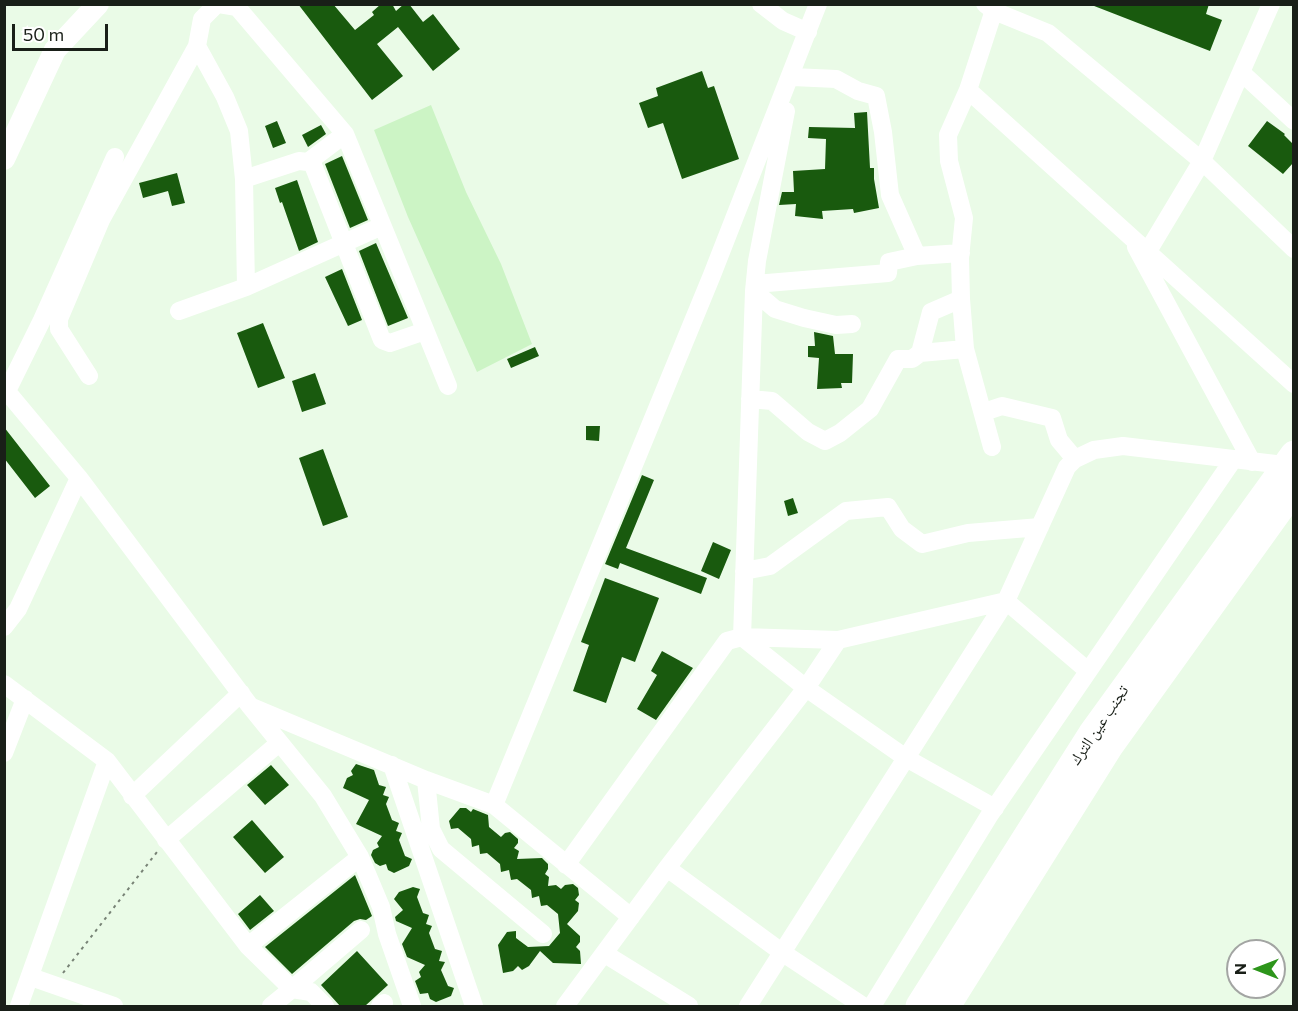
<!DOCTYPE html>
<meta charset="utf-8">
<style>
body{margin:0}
#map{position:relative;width:1298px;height:1011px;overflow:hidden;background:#eafbe7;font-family:Commissioner,sans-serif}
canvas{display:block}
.frame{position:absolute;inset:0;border:6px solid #191f18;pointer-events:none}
.north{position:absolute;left:1226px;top:939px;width:60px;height:60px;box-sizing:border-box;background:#fff;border:2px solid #a3a5a3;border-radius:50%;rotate:270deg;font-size:16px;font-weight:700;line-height:24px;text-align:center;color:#191f18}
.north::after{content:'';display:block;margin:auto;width:21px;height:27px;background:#2d951b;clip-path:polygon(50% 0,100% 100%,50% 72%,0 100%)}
.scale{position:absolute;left:12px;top:24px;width:96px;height:27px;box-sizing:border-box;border:3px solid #191f18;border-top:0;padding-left:8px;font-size:18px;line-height:21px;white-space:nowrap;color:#191f18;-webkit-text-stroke:4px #fff;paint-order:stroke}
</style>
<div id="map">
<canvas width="1298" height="1011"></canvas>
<div class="frame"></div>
<div class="north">N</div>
<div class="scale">50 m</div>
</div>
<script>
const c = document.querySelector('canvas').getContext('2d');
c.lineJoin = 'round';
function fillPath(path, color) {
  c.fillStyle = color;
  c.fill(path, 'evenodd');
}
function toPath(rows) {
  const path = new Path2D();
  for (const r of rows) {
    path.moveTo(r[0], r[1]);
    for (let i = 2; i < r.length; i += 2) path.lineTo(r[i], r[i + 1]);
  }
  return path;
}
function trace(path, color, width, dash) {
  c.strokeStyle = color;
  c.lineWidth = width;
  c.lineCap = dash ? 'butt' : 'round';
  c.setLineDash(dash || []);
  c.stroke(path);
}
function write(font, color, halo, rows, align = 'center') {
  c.font = font + ' Commissioner,"Noto Naskh Arabic",sans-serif';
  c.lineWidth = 6;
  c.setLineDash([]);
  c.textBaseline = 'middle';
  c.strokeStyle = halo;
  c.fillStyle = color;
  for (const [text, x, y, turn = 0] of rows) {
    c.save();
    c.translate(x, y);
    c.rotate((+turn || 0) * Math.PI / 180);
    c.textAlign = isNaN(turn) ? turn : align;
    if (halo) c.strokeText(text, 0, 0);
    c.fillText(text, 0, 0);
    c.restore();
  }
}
fillPath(toPath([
 [431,105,466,192,501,264,532,344,477,372,408,217,374,130]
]), '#ccf4c5');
fillPath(toPath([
 [298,4,333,4,355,30,374,15,372,12,381,4,392,4,396,11,404,4,409,4,423,22,433,14,460,49,433,71,398,27,377,44,403,76,372,100],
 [1089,4,1209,4,1206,14,1222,20,1210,51],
 [702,71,708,88,714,86,739,159,682,179,663,123,648,128,639,103,658,96,656,88],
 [867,112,870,168,874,168,874,179,879,208,854,213,853,209,822,211,823,219,795,216,796,204,779,205,782,192,794,192,793,171,825,169,826,139,808,138,809,127,855,128,854,113],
 [277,121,286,143,273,148,265,126],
 [1267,121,1285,134,1284,135,1293,144,1293,163,1283,174,1248,146],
 [321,125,326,134,308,147,302,135],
 [342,156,368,220,350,228,325,164],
 [177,173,185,203,172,206,168,191,143,198,139,183],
 [297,180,318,242,299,251,282,202,280,203,275,188],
 [376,243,408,318,388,326,359,251],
 [342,269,362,320,348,326,325,277],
 [263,323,285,378,258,388,237,333],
 [814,332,833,336,835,354,853,354,852,383,841,383,842,388,817,389,819,358,808,357,808,346,815,346],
 [535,347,539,356,511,368,507,359],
 [315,373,326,404,302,412,292,381],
 [586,426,600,426,599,441,586,440],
 [4,427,50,486,35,498,4,458],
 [323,449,348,517,323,526,299,458],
 [642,475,654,480,626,548,707,578,701,594,620,563,618,569,605,564],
 [793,498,798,513,788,516,784,501],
 [713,542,731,550,719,579,701,571],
 [605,578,659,598,635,662,622,657,606,703,573,691,589,645,581,642],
 [662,651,693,668,656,720,637,709,657,675,651,671],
 [356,764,374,770,379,785,386,787,383,795,389,797,386,804,392,820,399,823,396,831,402,833,399,840,405,856,412,859,409,866,394,873,388,870,386,864,380,866,375,863,371,855,373,850,379,847,377,843,382,836,356,824,369,800,343,788,347,778,353,775,351,771],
 [271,765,289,785,265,805,247,785],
 [460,808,466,808,471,812,473,809,488,815,489,827,501,837,505,833,510,832,518,839,518,843,514,848,519,851,517,859,542,858,548,864,548,869,545,874,549,877,548,886,556,885,561,889,565,885,573,884,578,888,579,895,575,900,579,903,578,911,567,924,580,936,580,942,576,947,580,951,581,964,553,963,540,951,529,966,522,970,518,966,513,971,503,973,498,945,507,932,516,931,516,938,528,947,549,946,560,933,558,914,547,905,541,906,539,896,532,898,531,890,517,879,511,880,509,870,501,872,500,864,487,853,480,854,479,845,472,847,471,839,458,828,451,829,449,821],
 [252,820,284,857,265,873,233,837],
 [355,875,372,916,366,920,360,919,354,921,292,974,265,947],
 [413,887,420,889,417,897,423,913,429,915,426,924,432,926,429,933,435,949,442,951,439,961,445,962,441,970,448,986,454,988,451,996,436,1002,430,999,428,993,420,994,415,981,421,977,419,972,425,965,407,957,402,944,412,928,396,921,395,917,403,910,394,899,399,892],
 [260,895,274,911,250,930,238,914],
 [357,951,388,985,365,1006,340,1006,321,985]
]), '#195a0e');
trace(toPath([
 [63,973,157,852]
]), '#788376', 2, [3, 4.5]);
trace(toPath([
 [219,4,237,7,345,134,448,386],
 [761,4,783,21,808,32],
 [985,4,994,11,1048,33,1202,161,1294,249],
 [197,46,225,97,239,131,244,179,246,287],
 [1242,73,1294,121],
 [793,77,836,79,858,91,876,96,883,132,890,195,917,256,961,253],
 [968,90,1294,384],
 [308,162,345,134],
 [244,179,299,161,308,162,313,165,382,340,390,343,425,331],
 [1136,247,1252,462],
 [1148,251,1202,161,1271,4],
 [755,284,888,273,889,262,917,256],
 [754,291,775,309,804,318,836,325,852,324],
 [179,311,246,287,382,226],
 [920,353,931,312,961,299],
 [89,376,59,329,59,319,101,220,197,46,202,19,217,4],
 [4,388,79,478,250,706,323,796,360,857,381,907,387,934,412,1006],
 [7,391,42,320,115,157],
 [750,399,772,401,808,432,825,441,840,433,870,409,898,359,912,359,920,353,965,349],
 [984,412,1002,406,1052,418,1059,440,1075,459],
 [992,447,965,349,961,299,960,258,964,218,949,161,948,135,968,90,996,4],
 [744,571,770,566,846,511,888,507,902,529,922,544,968,533,1040,527],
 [4,627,18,609,79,478],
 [742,637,754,291,757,261,786,111],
 [742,637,806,688,906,758,995,808],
 [4,684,107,761,248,946,292,989,271,1006],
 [252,707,426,780,494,805,631,917],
 [4,753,25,699],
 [392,765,474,1006],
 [426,780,431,829,441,849,543,934],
 [132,796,241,693],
 [494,805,712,275,818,4],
 [166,840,279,743],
 [566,865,727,641,742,637,838,640,1006,601,1088,671],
 [667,868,783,953,863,1006],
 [248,946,360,857],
 [605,954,689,1006],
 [31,977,114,1006],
 [19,1006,107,761],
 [325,1006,311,992,292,989,361,930],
 [380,1006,384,1003],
 [565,1006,667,868,806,688,838,640],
 [748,1006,1006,601,1067,467,1075,459,1094,450,1123,446,1284,465],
 [872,1006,989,816,1233,460]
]), '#fff', 18);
trace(toPath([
 [4,159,55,50,98,4]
]), '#fff', 22);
trace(toPath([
 [919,1006,1092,733,1294,454],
 [947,1006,1110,746,1294,490]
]), '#fff', 27);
write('16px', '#191f18', '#fff', [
 ["تجنب عين الترك",1099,725,-56]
]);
</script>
